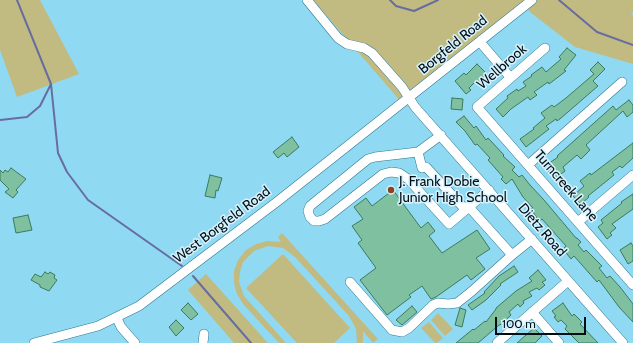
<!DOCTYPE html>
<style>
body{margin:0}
#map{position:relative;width:633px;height:343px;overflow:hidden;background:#90d9f3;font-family:Cabin,sans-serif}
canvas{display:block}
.scale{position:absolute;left:495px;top:317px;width:91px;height:18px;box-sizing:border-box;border:2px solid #000f16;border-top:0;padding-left:5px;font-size:12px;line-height:14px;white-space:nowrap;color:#000f16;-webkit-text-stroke:3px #d7f2fd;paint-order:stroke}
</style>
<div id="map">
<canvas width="633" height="343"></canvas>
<div class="scale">100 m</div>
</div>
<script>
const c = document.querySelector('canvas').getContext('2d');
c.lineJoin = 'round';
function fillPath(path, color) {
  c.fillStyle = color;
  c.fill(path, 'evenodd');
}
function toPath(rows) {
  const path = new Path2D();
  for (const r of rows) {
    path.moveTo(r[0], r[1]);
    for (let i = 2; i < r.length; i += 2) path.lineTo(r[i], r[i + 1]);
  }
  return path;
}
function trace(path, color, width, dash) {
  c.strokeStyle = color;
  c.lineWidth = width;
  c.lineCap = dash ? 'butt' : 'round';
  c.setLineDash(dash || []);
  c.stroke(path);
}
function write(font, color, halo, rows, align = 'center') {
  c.font = font + ' Cabin,sans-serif';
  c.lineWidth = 3;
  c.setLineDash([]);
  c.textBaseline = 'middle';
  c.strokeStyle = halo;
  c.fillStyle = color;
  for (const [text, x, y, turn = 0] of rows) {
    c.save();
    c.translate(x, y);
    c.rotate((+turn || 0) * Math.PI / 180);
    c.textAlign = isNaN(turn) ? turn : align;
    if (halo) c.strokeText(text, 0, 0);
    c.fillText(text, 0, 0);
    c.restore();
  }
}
fillPath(toPath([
 [0,0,40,0,79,74,17,97,0,50],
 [313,0,633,0,633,12,631,14,633,15,633,64,575,47,530,12,525,6,402,103],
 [282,233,378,339,373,343,363,331,363,343,357,343,356,329,349,316,295,257,283,248,268,246,254,251,243,262,240,272,239,282,244,296,286,343,279,343,243,304,237,294,234,283,234,271,238,260,246,250,256,244,267,241,281,242,278,237],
 [283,254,350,328,334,343,297,343,246,288],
 [206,274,268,343,234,343,188,290],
 [438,313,453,329,445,336,431,320],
 [429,322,443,338,437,343,435,343,421,328]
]), '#c1bb81');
trace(toPath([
 [17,0,51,84,58,153,67,172,88,200,182,266],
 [390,0,396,6,414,11,438,0],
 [559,0,597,32,633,45],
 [0,120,27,117,40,106,51,84],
 [193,276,251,343]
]), '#686ca1', 2);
const building = toPath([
 [567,48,576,55,564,70,566,71,549,84,548,82,534,92,537,95,530,100,528,97,511,109,503,117,496,109,508,98,507,96,517,89,518,91,526,86,523,82,532,76,531,75,542,67,546,72,561,59,559,57,567,48],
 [598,62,605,69,593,81,598,86,561,118,557,121,556,119,546,126,549,129,526,147,520,139,534,129,533,128,545,118,541,113,552,105,554,107,566,98,594,74,590,70,598,62],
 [477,64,490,77,480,85,476,81,469,88,471,90,466,94,455,81,464,73,466,75,477,64],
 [452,98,463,99,462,110,451,109,452,98],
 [629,100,633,105,633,112,627,117,623,111,586,145,590,150,581,159,577,155,563,167,565,171,554,179,545,166,558,157,557,156,613,106,616,110,629,100],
 [464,116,474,128,476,126,486,140,488,138,504,155,503,156,515,167,512,170,519,177,522,175,530,185,544,200,576,238,577,238,581,242,578,245,584,252,586,250,602,266,599,268,607,278,610,276,620,287,633,304,633,322,619,307,599,280,597,282,574,256,571,259,563,249,566,246,542,219,539,221,531,209,533,208,523,197,512,179,506,184,501,179,503,177,488,160,490,158,477,144,475,145,465,131,456,122,464,116],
 [292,137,299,147,287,157,284,153,278,158,273,152,292,137],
 [633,143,633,158,622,168,620,166,612,172,614,175,588,196,589,197,581,204,573,196,584,186,580,181,590,173,591,175,633,143],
 [11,168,26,179,16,190,18,192,13,198,5,192,9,189,0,180,0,170,3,173,5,170,8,172,11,168],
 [210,175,222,178,218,191,216,190,215,198,205,196,210,175],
 [393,190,421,228,428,222,435,231,429,236,442,253,477,230,490,249,476,258,485,269,471,280,467,275,436,297,431,299,422,286,409,295,411,297,387,315,360,280,376,268,358,243,362,240,352,226,363,219,354,207,366,198,372,206,393,190],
 [633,194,633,209,612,224,616,228,610,233,612,235,607,239,598,227,603,223,601,220,622,203,621,202,633,194],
 [28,215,32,230,16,233,13,218,28,215],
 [631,243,633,246,633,261,628,264,620,250,631,243],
 [514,266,518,272,500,284,501,285,486,300,472,310,468,305,485,293,484,292,499,276,514,266],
 [538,270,546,280,542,282,545,285,539,290,537,288,529,292,532,296,523,301,524,303,520,307,518,304,509,312,511,315,500,325,499,325,478,343,456,343,473,329,474,330,485,321,486,322,496,309,496,308,516,291,532,281,529,278,538,270],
 [45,272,48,274,50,272,55,275,54,278,57,280,49,291,40,287,40,285,31,280,35,274,41,277,45,272],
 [188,303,198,314,191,320,181,310,188,303],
 [563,303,572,316,574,314,582,322,580,324,598,343,579,343,565,329,567,326,561,320,558,322,554,317,556,316,552,311,563,303],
 [412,306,417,312,402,325,396,320,412,306],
 [460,308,466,310,462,327,455,325,460,308],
 [176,320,184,328,176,336,169,327,176,320],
 [534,328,542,336,535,343,517,343,534,328]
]);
fillPath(building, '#7fc0a1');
trace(building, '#397b5e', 1);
const minor = toPath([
 [307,0,338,38,347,44,364,48,372,53,402,87,415,107,623,343],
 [480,42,510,77],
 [545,48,477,107,633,285],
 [441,135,418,152,375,157,368,159,310,206,308,211,310,217,314,221,319,221,325,219,383,174,391,172,399,173,408,179,449,224,489,190],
 [418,152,422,168,426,167,463,207,469,207,512,255,532,239],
 [528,165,622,82],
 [578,222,633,175],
 [350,282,392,330,402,332,409,328,433,305,438,303,448,304,457,303,471,292,512,255],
 [532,312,559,343],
 [117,318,121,327,135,343],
 [34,343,98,326,139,306,278,201,532,0],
 [203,343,204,334],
 [497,343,568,281]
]);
trace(minor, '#2d7890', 10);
trace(minor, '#fff', 9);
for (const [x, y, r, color] of [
 [391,190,4,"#8a4222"]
]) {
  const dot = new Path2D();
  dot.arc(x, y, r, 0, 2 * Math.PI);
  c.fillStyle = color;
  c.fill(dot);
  trace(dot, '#d7f2fd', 1.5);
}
write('14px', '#000f16', '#d7f2fd', [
 ["Borgfeld Road",453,45,-39],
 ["Wellbrook",502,67,-41],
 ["Turncreek Lane",566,186,49],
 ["West Borgfeld Road",222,225,-37],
 ["Dietz Road",542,230,49]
]);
write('14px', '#000f16', '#d7f2fd', [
 ["J. Frank Dobie",399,182],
 ["Junior High School",399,198]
], 'left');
</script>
